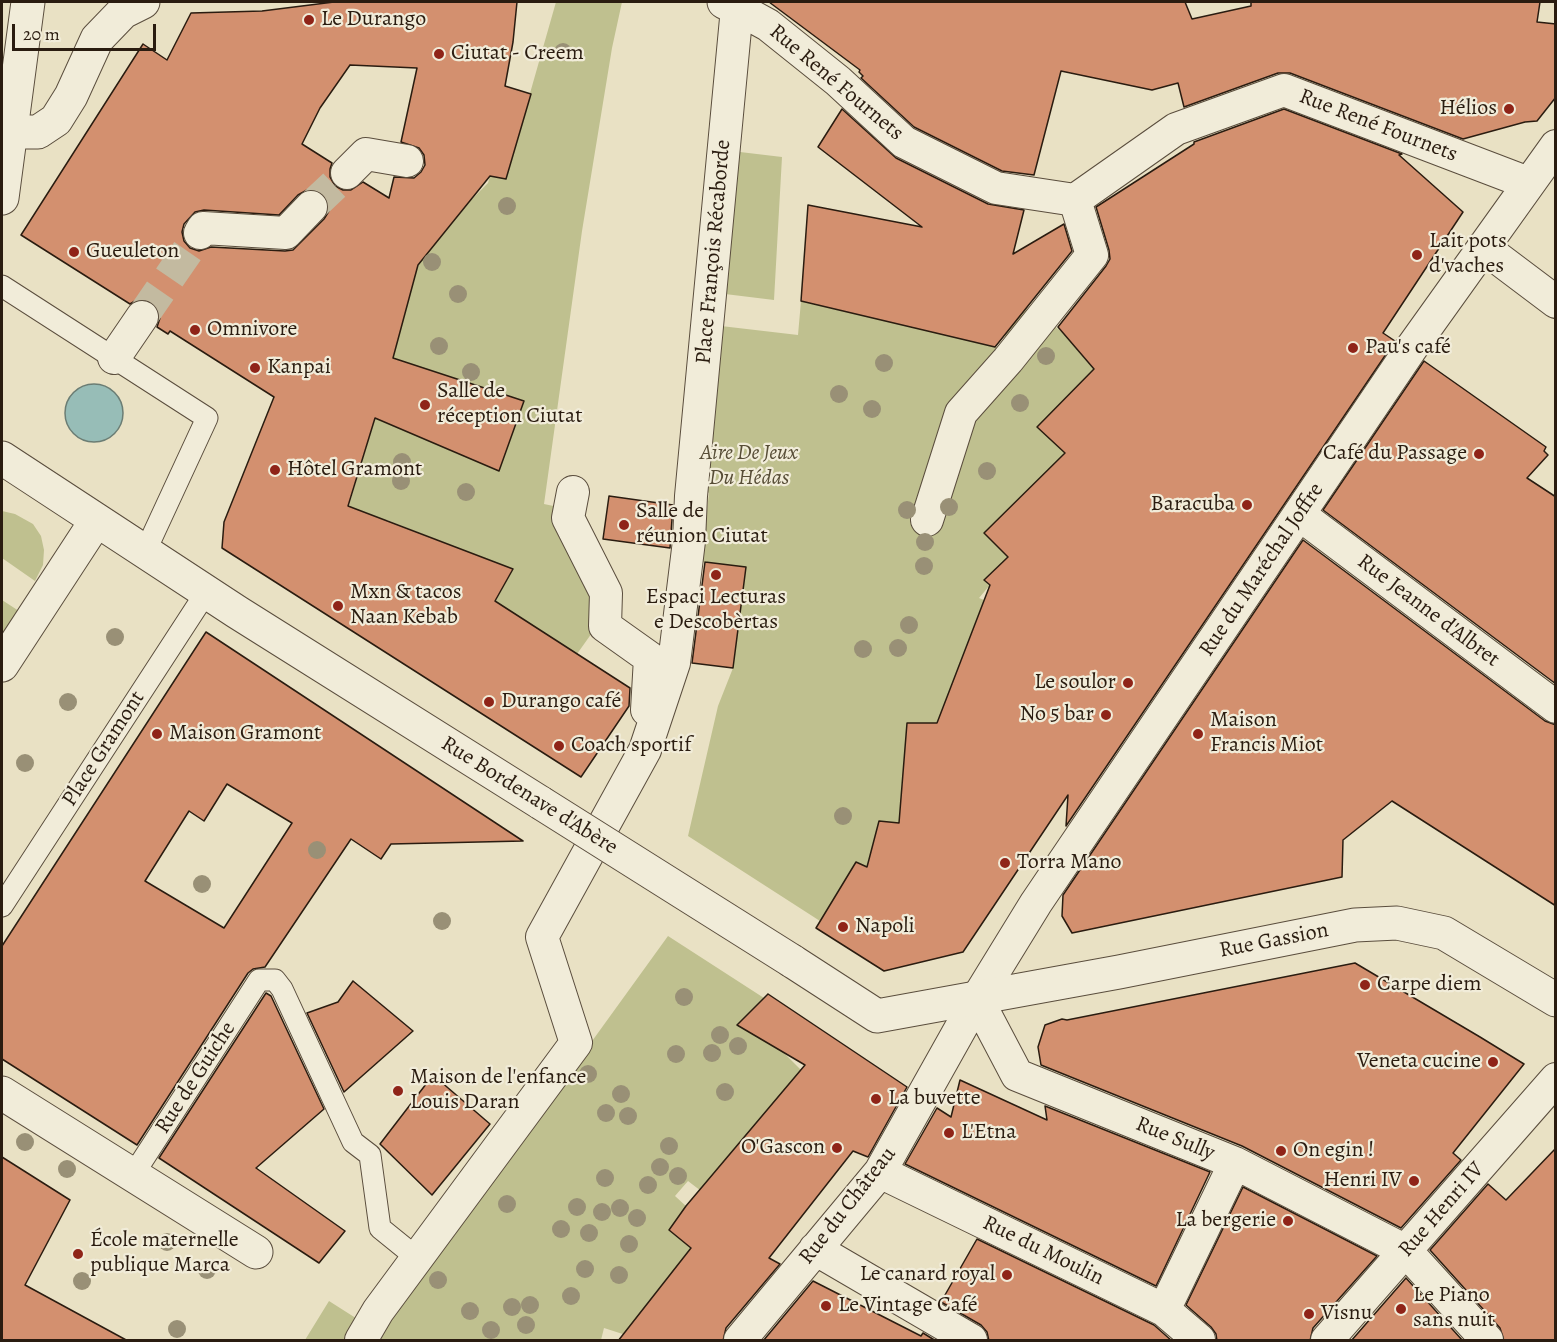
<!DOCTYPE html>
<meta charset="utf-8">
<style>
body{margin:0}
#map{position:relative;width:1557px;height:1342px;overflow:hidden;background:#e9e1c4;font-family:Alegreya,serif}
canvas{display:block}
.frame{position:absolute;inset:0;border:3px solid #2a1c10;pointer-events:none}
.scale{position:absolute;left:12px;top:24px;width:144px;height:27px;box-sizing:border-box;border:3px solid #2a1c10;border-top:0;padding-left:8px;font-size:18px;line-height:21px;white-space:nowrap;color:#2a1c10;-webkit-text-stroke:4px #f1ecd9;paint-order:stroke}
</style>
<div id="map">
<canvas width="1557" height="1342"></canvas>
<div class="frame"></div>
<div class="scale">20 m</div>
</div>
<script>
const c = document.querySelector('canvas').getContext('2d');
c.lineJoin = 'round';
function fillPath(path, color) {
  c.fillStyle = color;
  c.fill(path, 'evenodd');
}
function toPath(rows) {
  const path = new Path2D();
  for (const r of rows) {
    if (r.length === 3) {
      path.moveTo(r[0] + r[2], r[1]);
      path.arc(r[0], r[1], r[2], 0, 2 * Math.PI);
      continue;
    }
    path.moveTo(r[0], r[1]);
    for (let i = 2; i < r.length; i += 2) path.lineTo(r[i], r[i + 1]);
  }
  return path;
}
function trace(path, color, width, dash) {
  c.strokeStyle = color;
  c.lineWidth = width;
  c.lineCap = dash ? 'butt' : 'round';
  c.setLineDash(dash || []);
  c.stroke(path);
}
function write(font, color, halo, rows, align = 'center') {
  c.font = font + ' Alegreya,serif';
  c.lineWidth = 4.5;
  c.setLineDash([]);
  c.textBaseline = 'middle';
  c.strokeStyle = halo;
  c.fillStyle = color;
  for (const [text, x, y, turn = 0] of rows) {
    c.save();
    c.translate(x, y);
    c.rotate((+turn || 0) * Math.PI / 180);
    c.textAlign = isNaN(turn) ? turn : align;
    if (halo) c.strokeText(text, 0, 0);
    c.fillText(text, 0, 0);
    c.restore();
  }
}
fillPath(toPath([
 [556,2,622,2,612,48,582,231,544,504,563,508,601,596,599,623,577,654,495,602,512,571,501,565,387,520,384,526,347,512,393,358,418,265,472,199,488,183,490,176,504,178,507,174],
 [740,152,782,157,774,300,725,294],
 [859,225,916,328,1003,349,1013,338,957,325,998,297,1036,312,1062,332,1096,372,1038,427,1065,453,984,533,1013,562,998,566,984,580,990,585,979,598,984,600,941,713,942,724,907,723,901,823,879,821,867,867,856,862,820,921,688,836,718,706,733,668,745,567,701,562,709,493,703,488,721,326,798,335,801,301,846,312],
 [2,511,15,514,33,524,41,536,44,550,43,565,35,581,2,558],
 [2,600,22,613,2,644],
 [668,936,764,998,738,1025,783,1052,801,1070,701,1191,688,1181,675,1196,687,1207,669,1230,691,1248,632,1323,632,1337,604,1328,601,1340,376,1340],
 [329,1301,362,1322,351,1340,305,1340]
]), '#bfc08f');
const water = toPath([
 [94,413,29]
]);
fillPath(water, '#97bdb7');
trace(water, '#6b7d74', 1.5);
const building = toPath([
 [334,2,517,2,513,42,505,86,531,94,506,179,490,176,418,265,393,358,524,401,499,471,375,418,348,506,513,569,495,601,630,688,629,706,581,777,222,548,224,522,274,397,170,331,168,334,157,327,160,318,158,310,152,302,143,299,135,301,130,304,21,235,143,44,167,60,191,13,262,11,334,2],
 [350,65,417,68,401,142,419,148,424,155,425,165,421,172,414,178,394,177,389,198,363,182,351,190,343,190,335,186,330,177,330,169,332,163,302,144,320,108,350,65],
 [307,190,316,190,323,194,328,201,329,211,324,219,293,250,285,251,211,247,199,251,190,248,184,241,182,232,184,224,195,212,204,210,279,215,298,195,307,190],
 [769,2,1185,2,1192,19,1251,6,1251,2,1540,2,1537,22,1556,24,1556,97,1537,121,1525,122,1463,139,1290,73,1278,73,1184,107,1178,83,1152,90,1061,71,1034,175,1002,171,914,127,861,78,863,76,859,72,860,70,769,2],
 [842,109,896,158,988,204,1024,210,1013,254,1064,224,1072,251,995,347,801,301,808,205,922,227,818,147,842,109],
 [1284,109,1402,154,1399,155,1463,212,1383,333,1395,341,1066,826,1068,795,963,952,884,971,816,928,856,862,867,867,879,821,899,823,907,723,937,723,990,585,984,580,1008,557,984,533,1065,453,1037,427,1094,369,1058,327,1106,266,1110,259,1109,250,1096,207,1194,144,1194,142,1284,109],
 [1424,361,1546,447,1544,451,1548,455,1527,478,1556,497,1556,684,1323,510,1424,361],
 [609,496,673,505,670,548,603,539,609,496],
 [1303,540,1545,721,1556,725,1556,906,1392,801,1343,840,1342,877,1072,933,1062,916,1063,895,1303,540],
 [705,562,746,567,733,668,692,663,705,562],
 [206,632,523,841,391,844,381,859,351,839,265,967,253,969,248,973,137,1145,2,1059,2,946,206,632],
 [227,784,292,823,224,928,145,881,189,811,204,821,227,784],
 [1355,963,1480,1037,1524,1064,1453,1153,1461,1160,1401,1228,1242,1146,1041,1065,1038,1047,1045,1025,1062,1019,1067,1020,1355,963],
 [353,981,413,1031,344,1092,307,1013,338,1002,353,981],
 [266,993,271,996,324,1109,256,1168,345,1231,319,1263,159,1158,266,993],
 [768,994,907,1087,868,1157,853,1151,769,1258,780,1264,726,1328,723,1341,618,1341,691,1248,669,1230,686,1206,805,1065,737,1025,768,994],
 [433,1075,490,1124,432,1195,380,1144,433,1075],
 [960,1080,1047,1120,1045,1106,1210,1172,1156,1286,905,1164,937,1108,951,1117,960,1080],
 [1556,1148,1556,1341,1504,1341,1500,1328,1430,1250,1488,1184,1506,1200,1556,1148],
 [2,1157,70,1200,25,1285,128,1341,2,1341,2,1157],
 [1243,1187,1377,1256,1313,1328,1310,1341,1217,1341,1216,1334,1211,1327,1186,1305,1243,1187],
 [977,1239,1154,1325,1172,1341,989,1341,987,1332,981,1325,941,1302,977,1239],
 [1406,1278,1463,1341,1351,1341,1406,1278],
 [813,1281,921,1336,923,1333,936,1341,763,1341,813,1281]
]);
fillPath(building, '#d3906f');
trace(building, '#2a1c10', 1.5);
trace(toPath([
 [311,207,347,173],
 [142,317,200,233]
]), '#c3baa0', 32, [32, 16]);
const service = toPath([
 [2,286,207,418,145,552],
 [2,906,207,591],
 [133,1175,259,980,275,980,282,989,353,1142,370,1155,380,1228,417,1258]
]);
const pedestrian = toPath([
 [737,8,768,25,838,81,904,142,996,188,1075,200,1176,129,1284,90,1528,183],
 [347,173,366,154,407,161],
 [200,233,203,228,286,233,311,207],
 [1483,247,1556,302],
 [114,358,142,317],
 [573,492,568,518,606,593,605,626,650,658,647,710],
 [1300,515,1556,707],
 [927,520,961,413,1008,360,1092,255,1075,200],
 [977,999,1017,1075,1235,1163,1406,1251,1487,1340],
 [880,1172,1164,1310,1199,1340],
 [815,1249,971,1340],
 [1164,1310,1235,1163],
 [361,1340,378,1311,576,1043,542,937,645,750,674,663,689,541,691,496,737,8,740,2],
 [740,1340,880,1172,977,999,1036,903,1410,350,1556,146],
 [1327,1340,1556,1079]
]);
const minor = toPath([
 [724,2,737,8],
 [10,132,38,132,56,120,71,96,97,39,123,12,143,2],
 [2,198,28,2],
 [2,458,237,612,541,803],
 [2,665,96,521],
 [792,961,877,1016,1119,972,1355,925,1397,923,1444,933,1556,1000],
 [2,1093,256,1252]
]);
trace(service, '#5a4d3d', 23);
trace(pedestrian, '#5a4d3d', 34);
trace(minor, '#5a4d3d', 35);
trace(service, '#f1ecd9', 21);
trace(pedestrian, '#f1ecd9', 32);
trace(minor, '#f1ecd9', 33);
const minorBridge = toPath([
 [541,803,792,961]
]);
trace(minorBridge, '#5a4d3d', 35, []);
trace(minorBridge, '#f1ecd9', 33);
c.fillStyle = '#999076';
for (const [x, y] of [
 [563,52],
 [507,206],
 [432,262],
 [458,294],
 [439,346],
 [1046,356],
 [884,363],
 [471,372],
 [839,394],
 [1020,403],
 [872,409],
 [402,462],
 [987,471],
 [401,481],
 [466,492],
 [949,507],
 [907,510],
 [925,542],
 [924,566],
 [909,625],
 [115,637],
 [898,648],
 [863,649],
 [68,702],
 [25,763],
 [843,816],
 [317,850],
 [202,884],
 [442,921],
 [684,997],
 [720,1035],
 [738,1046],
 [712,1053],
 [676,1054],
 [588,1074],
 [725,1092],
 [621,1094],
 [606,1113],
 [628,1116],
 [25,1142],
 [669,1146],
 [660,1167],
 [67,1169],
 [678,1176],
 [605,1178],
 [648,1185],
 [507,1204],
 [577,1207],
 [620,1208],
 [602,1212],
 [637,1218],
 [561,1229],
 [589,1233],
 [167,1242],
 [629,1244],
 [585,1269],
 [207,1270],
 [619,1275],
 [438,1280],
 [82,1281],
 [571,1296],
 [530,1305],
 [512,1307],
 [470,1311],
 [526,1325],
 [177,1329],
 [491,1330]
]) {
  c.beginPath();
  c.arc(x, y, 9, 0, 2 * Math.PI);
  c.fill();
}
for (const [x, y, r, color] of [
 [309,20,6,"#8f2418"],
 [439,54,6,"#8f2418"],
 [1509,109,6,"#8f2418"],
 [74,252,6,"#8f2418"],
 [1417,255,6,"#8f2418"],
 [195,330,6,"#8f2418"],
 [1353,348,6,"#8f2418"],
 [255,368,6,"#8f2418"],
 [425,405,6,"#8f2418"],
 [1479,454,6,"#8f2418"],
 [275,470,6,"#8f2418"],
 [1247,505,6,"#8f2418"],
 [624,525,6,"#8f2418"],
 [716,575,6,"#8f2418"],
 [338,606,6,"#8f2418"],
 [1128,683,6,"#8f2418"],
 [489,702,6,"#8f2418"],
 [1106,715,6,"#8f2418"],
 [157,734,6,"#8f2418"],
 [1198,734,6,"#8f2418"],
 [559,746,6,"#8f2418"],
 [1005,863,6,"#8f2418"],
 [843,927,6,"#8f2418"],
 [1365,985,6,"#8f2418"],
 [1493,1062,6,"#8f2418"],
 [398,1091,6,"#8f2418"],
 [876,1099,6,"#8f2418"],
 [949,1133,6,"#8f2418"],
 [837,1148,6,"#8f2418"],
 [1281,1151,6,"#8f2418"],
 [1414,1181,6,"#8f2418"],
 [1288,1221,6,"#8f2418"],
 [78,1254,6,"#8f2418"],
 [1007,1275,6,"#8f2418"],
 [826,1306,6,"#8f2418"],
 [1401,1309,6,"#8f2418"],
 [1309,1314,6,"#8f2418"]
]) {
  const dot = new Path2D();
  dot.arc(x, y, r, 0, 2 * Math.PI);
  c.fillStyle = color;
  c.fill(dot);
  trace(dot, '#f1ecd9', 2);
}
write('22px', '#2a1c10', '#f1ecd9', [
 ["Le Durango",321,20],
 ["Ciutat - Creem",451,54],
 ["Hélios",1497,109,"right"],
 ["Lait pots",1429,242],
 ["d'vaches",1429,267],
 ["Gueuleton",86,252],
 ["Omnivore",207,330],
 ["Pau's café",1365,348],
 ["Kanpai",267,368],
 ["Salle de",437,392],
 ["réception Ciutat",437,417],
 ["Café du Passage",1467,454,"right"],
 ["Hôtel Gramont",287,470],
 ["Baracuba",1235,505,"right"],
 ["Salle de",636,512],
 ["réunion Ciutat",636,537],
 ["Mxn & tacos",350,593],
 ["Naan Kebab",350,618],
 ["Espaci Lecturas",716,598,"center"],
 ["e Descobèrtas",716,623,"center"],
 ["Le soulor",1116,683,"right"],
 ["Durango café",501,702],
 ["No 5 bar",1094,715,"right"],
 ["Maison",1210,721],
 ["Francis Miot",1210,746],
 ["Maison Gramont",169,734],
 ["Coach sportif",571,746],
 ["Torra Mano",1017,863],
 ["Napoli",855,927],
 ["Carpe diem",1377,985],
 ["Veneta cucine",1481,1062,"right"],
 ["Maison de l'enfance",410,1078],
 ["Louis Daran",410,1103],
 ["La buvette",888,1099],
 ["L'Etna",961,1133],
 ["O'Gascon",825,1148,"right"],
 ["On egin !",1293,1151],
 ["Henri IV",1402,1181,"right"],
 ["La bergerie",1276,1221,"right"],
 ["École maternelle",90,1241],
 ["publique Marca",90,1266],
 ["Le canard royal",995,1275,"right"],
 ["Le Piano",1413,1296],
 ["sans nuit",1413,1321],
 ["Le Vintage Café",838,1306],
 ["Visnu",1321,1314]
], 'left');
write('22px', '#2a1c10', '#f1ecd9', [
 ["Rue René Fournets",836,83,40],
 ["Rue René Fournets",1378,126,21],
 ["Place François Récaborde",714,252,-85],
 ["Rue du Maréchal Joffre",1262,570,-56],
 ["Rue Jeanne d'Albret",1428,611,37],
 ["Place Gramont",104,749,-57],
 ["Rue Bordenave d'Abère",529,796,32],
 ["Rue Gassion",1274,941,-11],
 ["Rue de Guiche",196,1078,-57],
 ["Rue Sully",1175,1139,22],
 ["Rue du Château",848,1206,-52],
 ["Rue Henri IV",1442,1210,-49],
 ["Rue du Moulin",1043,1251,26]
]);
write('italic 22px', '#574d36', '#f1ecd9', [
 ["Aire De Jeux",749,454],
 ["Du Hédas",749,479]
]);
</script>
